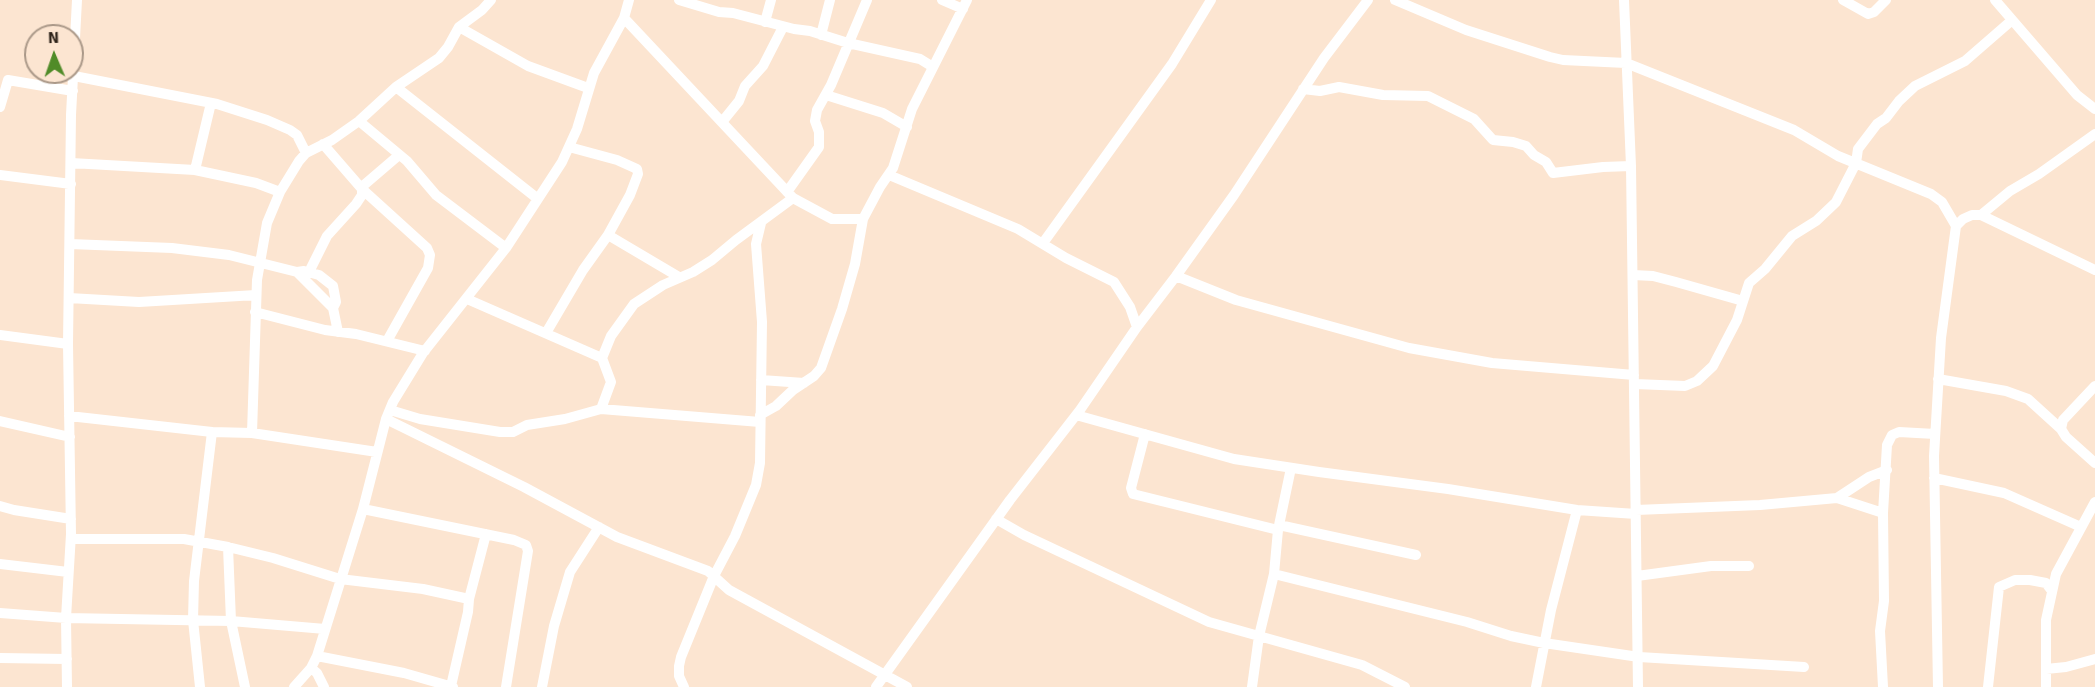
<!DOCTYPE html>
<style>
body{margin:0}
#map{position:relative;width:2095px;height:687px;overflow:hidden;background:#fce5d1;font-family:Signika,sans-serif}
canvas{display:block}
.north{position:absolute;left:24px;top:24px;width:60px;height:60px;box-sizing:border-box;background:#fce5d1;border:2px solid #aa9888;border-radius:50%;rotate:358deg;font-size:16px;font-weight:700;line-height:24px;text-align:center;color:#2f241b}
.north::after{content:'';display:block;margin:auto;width:21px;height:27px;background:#508b28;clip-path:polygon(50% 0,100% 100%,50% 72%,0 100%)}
</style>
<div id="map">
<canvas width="2095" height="687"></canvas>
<div class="north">N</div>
</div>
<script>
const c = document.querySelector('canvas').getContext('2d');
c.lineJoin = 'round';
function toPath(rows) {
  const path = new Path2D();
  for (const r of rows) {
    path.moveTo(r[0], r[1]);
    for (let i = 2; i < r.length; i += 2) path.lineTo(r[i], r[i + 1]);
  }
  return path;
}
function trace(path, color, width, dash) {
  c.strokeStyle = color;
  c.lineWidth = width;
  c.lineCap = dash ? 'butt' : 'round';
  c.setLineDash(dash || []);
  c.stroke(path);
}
trace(toPath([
 [679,0,719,12,733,13,794,29,810,31,848,43,920,59,933,67],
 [942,0,963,9],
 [1395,0,1466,30,1550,57,1563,60,1626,63,1794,130,1838,156,1931,194,1942,202,1956,226],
 [1624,0,1631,166,1638,687],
 [1843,0,1868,14,1874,12,1886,0],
 [1995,0,2077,95,2095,109],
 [765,22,771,0],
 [459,27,528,66,588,88],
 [821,35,830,0],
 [74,76,217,104,267,120,290,130,297,135,306,153],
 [396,87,538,199],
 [1303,89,1320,91,1339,87,1383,95,1428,96,1474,119,1493,140,1513,142,1526,146,1534,155,1546,162,1553,173,1603,167,1631,166],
 [826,95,883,113,907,127],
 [0,107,8,80,73,91],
 [359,121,407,161,436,195,506,248],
 [722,122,739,101,745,86,763,66,783,27],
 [323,144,362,189,427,248,430,255,428,268,387,341],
 [71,163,195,170,256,183,280,192],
 [195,170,211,103],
 [0,175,71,184],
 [889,175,1018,229,1066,258,1114,282,1130,307,1137,327],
 [787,192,819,147,819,132,815,121,817,110,831,85,867,0],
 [793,198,832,219,863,219],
 [1981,215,2010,191,2039,174,2095,134],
 [608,235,679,277],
 [1043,243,1172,64,1211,0],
 [70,244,172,248,229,255,297,272,304,271,319,275,333,286,336,302,333,308,338,332],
 [297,272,333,308],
 [309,272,327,236,356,204,362,195,362,189,364,185,399,155],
 [1633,275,1653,276,1676,282,1743,301],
 [1176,276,1236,300,1409,348,1492,363,1634,375],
 [69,298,139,302,256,295],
 [467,299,602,358,611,382,601,409],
 [255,312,325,330,356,334,425,351],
 [546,333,583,270,608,235,630,195,638,174,637,169,617,160,569,147],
 [0,335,68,344],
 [602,358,611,336,634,304,663,285,693,272,712,260,736,240,793,198,624,18],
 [1938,379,2006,391,2028,399,2061,429,2066,437,2095,463],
 [761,380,804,383],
 [1635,384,1685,386,1697,381,1713,366,1737,320,1749,283,1765,269,1792,236,1816,221,1836,202,1856,163,1858,149,1877,124,1886,118,1899,101,1915,86,1965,61,2011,21],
 [390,410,420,419,500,432,513,432,527,425,565,419,601,409,760,422],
 [760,415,776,406,793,390,814,376,821,368,842,309,855,264,863,219,880,187,893,168,912,109,967,0],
 [1076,415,1234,459,1319,472,1448,489,1577,510,1636,514],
 [69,416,212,432,252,433,377,452],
 [386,419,524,487,617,537,708,571,729,590,907,687],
 [0,421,70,437],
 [2061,429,2063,420,2095,386],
 [252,433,257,280,267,223,280,192,299,161,306,153,332,140,359,121,396,87,439,58,448,47,459,27,482,10,491,0],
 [1145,434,1131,488,1133,494,1278,530],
 [1934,478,2004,493,2081,527],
 [1837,498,1869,477,1887,470],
 [0,506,14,510,71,519],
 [363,509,514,540,526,545,528,551,506,687],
 [1636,510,1760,505,1837,498,1883,513],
 [996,519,1024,535,1209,622,1362,665,1405,687],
 [1279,525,1416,555],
 [71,539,184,539,228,547,273,558,340,579,423,589,469,599],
 [228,547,231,621,245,687],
 [0,564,68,572],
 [1274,574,1467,622,1511,636,1544,643,1639,657,1804,667],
 [1637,576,1711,566,1749,566],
 [0,613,66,618,231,621,325,629],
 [317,656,404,673,453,687],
 [0,658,67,659],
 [311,668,317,673,324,687],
 [2046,669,2066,667,2095,659],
 [451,686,468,612,469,599,486,534],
 [67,687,66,618,71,534,68,344,71,115,77,0],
 [200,687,193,620,194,581,212,432],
 [294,687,311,668,317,656,363,509,386,419,393,402,423,353,506,248,562,162,577,129,594,73,624,18,629,0],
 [542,687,554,626,570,572,599,527],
 [684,687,679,676,679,666,681,657,714,576,735,536,756,485,760,463,762,322,756,244,761,223],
 [876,687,1010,500,1080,410,1137,327,1176,276,1234,195,1324,58,1368,0],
 [1252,687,1259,636,1274,574,1278,530,1291,468],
 [1536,687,1551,610,1577,510],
 [1883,687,1880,631,1884,601,1883,513,1887,445,1892,435,1899,432,1935,434],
 [1938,687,1934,456,1941,338,1956,226,1963,219,1972,215,1981,215,2095,270],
 [1988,687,1999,587,2015,580,2030,580,2046,583,2052,591],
 [2046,687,2046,620,2056,574,2095,502]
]), '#fff', 10);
</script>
